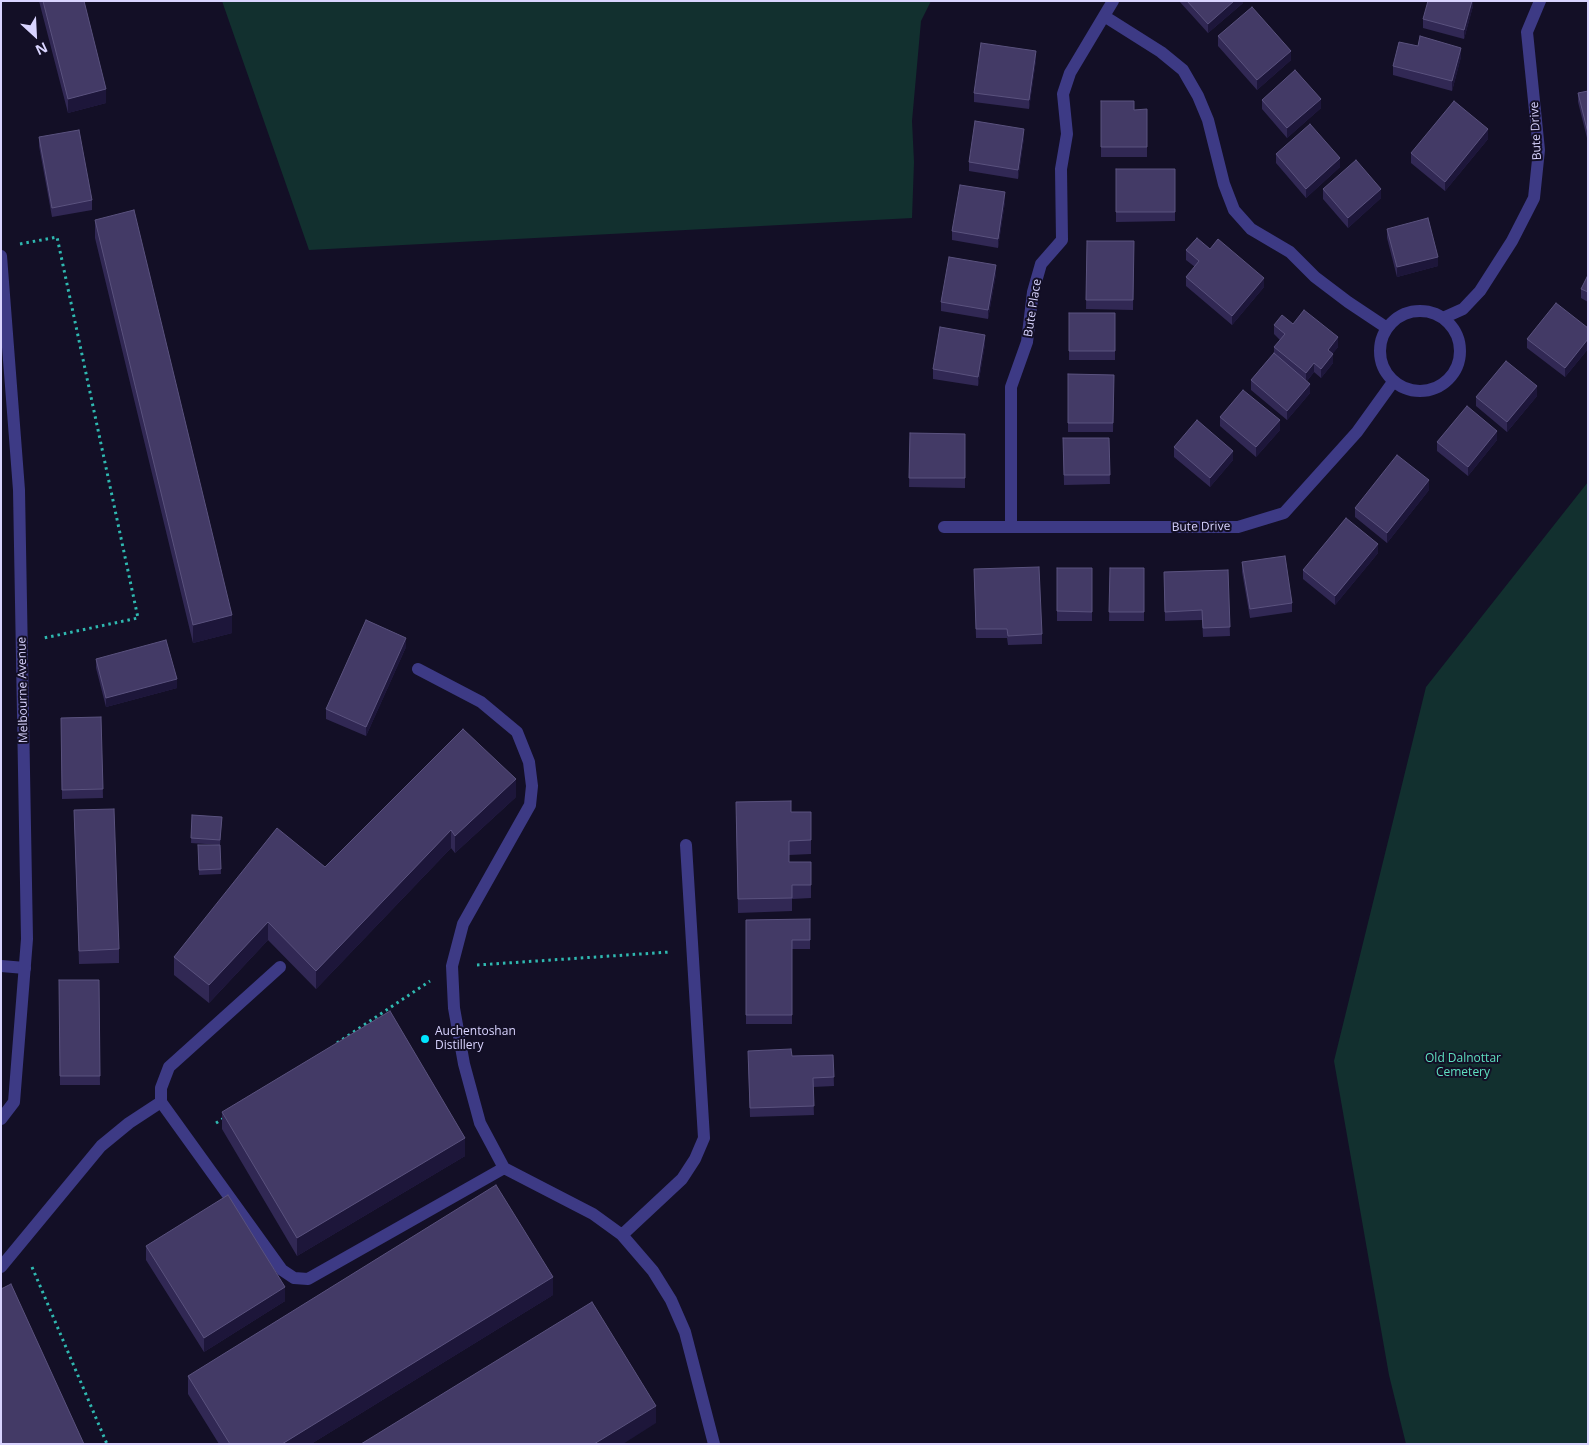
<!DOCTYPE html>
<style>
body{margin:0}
#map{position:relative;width:1589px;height:1445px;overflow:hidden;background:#130f26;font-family:"Open Sans",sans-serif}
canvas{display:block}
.frame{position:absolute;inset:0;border:2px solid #d9d4ff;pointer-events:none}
.north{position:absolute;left:10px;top:10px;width:50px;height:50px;-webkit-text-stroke:4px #130f26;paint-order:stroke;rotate:155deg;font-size:14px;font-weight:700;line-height:20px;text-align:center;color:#d9d4ff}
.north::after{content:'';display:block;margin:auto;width:18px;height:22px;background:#d9d4ff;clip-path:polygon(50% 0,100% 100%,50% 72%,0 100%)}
</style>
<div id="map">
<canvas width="1589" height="1445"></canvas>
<div class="frame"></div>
<div class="north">N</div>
</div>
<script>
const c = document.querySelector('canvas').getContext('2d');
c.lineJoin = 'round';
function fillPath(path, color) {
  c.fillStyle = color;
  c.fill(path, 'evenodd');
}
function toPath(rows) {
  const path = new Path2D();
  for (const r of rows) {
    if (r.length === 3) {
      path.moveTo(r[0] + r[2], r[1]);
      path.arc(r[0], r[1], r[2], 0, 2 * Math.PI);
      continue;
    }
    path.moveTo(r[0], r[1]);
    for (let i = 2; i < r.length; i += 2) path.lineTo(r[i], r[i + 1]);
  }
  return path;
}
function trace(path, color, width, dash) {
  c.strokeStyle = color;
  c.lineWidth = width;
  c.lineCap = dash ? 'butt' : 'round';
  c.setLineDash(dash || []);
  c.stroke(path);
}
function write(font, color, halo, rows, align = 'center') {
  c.font = font + ' "Open Sans",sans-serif';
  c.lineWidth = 4;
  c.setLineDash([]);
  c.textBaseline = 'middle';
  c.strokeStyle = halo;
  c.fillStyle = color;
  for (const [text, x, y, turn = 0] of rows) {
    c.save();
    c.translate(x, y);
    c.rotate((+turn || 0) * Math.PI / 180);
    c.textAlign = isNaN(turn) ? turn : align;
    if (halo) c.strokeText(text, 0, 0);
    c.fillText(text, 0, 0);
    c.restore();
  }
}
fillPath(toPath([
 [222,1,931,1,921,21,912,121,914,162,912,218,309,250],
 [1588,482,1588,1444,1406,1444,1389,1375,1334,1061,1426,687]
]), '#12302f');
trace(toPath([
 [20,244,57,237,138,618,44,638],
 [477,965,670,952],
 [337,1043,430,981],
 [216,1123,224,1118],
 [32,1267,107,1444]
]), '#2fb8b0', 3, [2.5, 4]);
trace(toPath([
 [418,669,481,702,517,732,529,762,532,786,530,805,463,924,452,966,454,1008,464,1064,480,1123,504,1168,593,1214,622,1235,653,1271,671,1300,685,1332,714,1444],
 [1,966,25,968],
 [280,967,169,1067,161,1088,161,1102,282,1270,294,1278,308,1279,504,1168],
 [622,1235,682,1179,695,1159,704,1138,686,845],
 [1,1267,101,1146,129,1123,161,1102]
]), '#3d3a85', 12);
trace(toPath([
 [1104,16,1161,52,1183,70,1198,96,1208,120,1224,184,1234,210,1251,229,1290,252,1315,277,1348,302,1387,328],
 [1,256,19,490,27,939,14,1102,1,1119],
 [1420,351,40],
 [1443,318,1463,309,1480,291,1512,241,1534,198,1539,150,1527,32,1540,1],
 [944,527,1238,527,1284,513,1357,432,1393,382],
 [1011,527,1011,387,1027,342,1033,292,1041,264,1062,240,1061,169,1067,134,1063,94,1070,73,1113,1]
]), '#3d3a85', 12);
fillPath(toPath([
 [39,1,84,1,106,103,68,113],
 [1179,1,1243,1,1243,3,1208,33],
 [1473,1,1473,6,1464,39,1423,28,1423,19],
 [1218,36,1291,60,1257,90,1218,46],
 [1461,57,1452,91,1393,75,1393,66],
 [1036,60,1029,109,974,102,974,93],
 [1588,91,1588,142,1578,102,1578,93],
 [1262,100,1321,108,1287,138,1262,109],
 [1101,101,1134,110,1147,109,1147,157,1101,157],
 [39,137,92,200,92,210,52,217,39,146],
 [1024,138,1018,179,969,171,969,162],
 [1488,139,1445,191,1411,163,1411,153],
 [1276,154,1340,167,1306,198,1276,163],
 [1116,169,1175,169,1175,221,1116,222],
 [1323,189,1381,198,1348,228,1323,199],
 [1005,202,998,248,952,240,952,231],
 [95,220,232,633,193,643,95,238],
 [1387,229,1438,266,1397,277,1387,238],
 [1087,241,1134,241,1133,310,1086,309],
 [1210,249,1264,287,1232,325,1186,286,1186,277,1195,267,1186,260,1186,250],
 [996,274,988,319,941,311,941,302],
 [1588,275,1588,302,1581,298,1581,289],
 [1069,313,1115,313,1115,360,1069,360],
 [1293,324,1338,347,1332,354,1333,363,1321,378,1314,372,1307,381,1310,393,1287,420,1251,390,1251,380,1274,353,1274,347,1280,340,1274,334,1274,325],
 [1588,328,1588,349,1565,377,1527,348,1527,339],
 [985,344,978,386,933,379,933,369],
 [1068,374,1114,375,1113,432,1068,432],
 [1537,396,1507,432,1476,406,1476,397],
 [1220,417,1280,430,1256,457,1220,426],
 [910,433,965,434,965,488,909,487],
 [1063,438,1109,438,1110,484,1064,485],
 [1497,440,1468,476,1437,451,1437,442],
 [1174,447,1233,460,1210,487,1174,457],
 [1429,490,1387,543,1355,517,1355,508],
 [1378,553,1335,605,1303,579,1303,570],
 [1242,562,1292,603,1292,612,1250,618,1242,572],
 [1057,568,1092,568,1092,621,1057,621],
 [1110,568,1144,568,1144,621,1109,621],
 [974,569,1042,634,1042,644,1008,645,1007,638,976,638],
 [1228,570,1230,636,1203,637,1202,620,1165,621,1164,572],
 [406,647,366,736,326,719,326,709],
 [96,659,177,688,106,707,96,668],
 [101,717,103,798,62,799,61,718],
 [516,797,455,853,451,848,316,989,268,940,209,1003,174,975,174,957,325,867],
 [74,810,119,949,119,963,79,964],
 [791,812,811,840,811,854,789,855,789,862,811,862,811,898,792,899,792,911,738,913,736,816],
 [192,815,222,817,220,845,191,843],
 [198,845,220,845,221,874,199,875],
 [810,919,810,949,792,949,792,1024,746,1024,746,920],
 [59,980,99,980,100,1085,60,1085],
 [833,1055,834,1086,813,1087,814,1115,750,1117,748,1061,792,1056],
 [222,1112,465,1156,297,1256,222,1129],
 [146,1246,285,1301,204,1352,146,1260],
 [553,1295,311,1444,219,1444,188,1394,188,1376]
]), '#312854');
fillPath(toPath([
 [1234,1,1243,1,1243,3,1208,33,1208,24],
 [1472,1,1473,1,1473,6,1464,39,1464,30],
 [1461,48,1461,57,1452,91,1452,81],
 [1036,51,1036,60,1029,109,1029,100],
 [1291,51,1291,60,1257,90,1257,80],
 [106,89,106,103,68,113,68,99],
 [1321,99,1321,108,1287,138,1287,128],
 [1024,129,1024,138,1018,179,1018,170],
 [1488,129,1488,139,1445,191,1445,182],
 [1340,158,1340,167,1306,198,1306,189],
 [1381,189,1381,198,1348,228,1348,218],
 [1005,192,1005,202,998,248,998,239],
 [1438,257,1438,266,1397,277,1397,267],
 [996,265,996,274,988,319,988,310],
 [1264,278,1264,287,1232,325,1232,316],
 [985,335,985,344,978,386,978,377],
 [1338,337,1338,347,1328,360,1328,350],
 [1588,339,1588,349,1565,377,1565,368],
 [1333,354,1333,363,1321,378,1321,369],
 [1314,363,1314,372,1306,382,1306,373],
 [1310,384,1310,393,1287,420,1287,411],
 [1537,386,1537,396,1507,432,1507,422],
 [1280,420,1280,430,1256,457,1256,447],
 [1497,431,1497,440,1468,476,1468,467],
 [1233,451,1233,460,1210,487,1210,478],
 [1429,480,1429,490,1387,543,1387,533],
 [1378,544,1378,553,1335,605,1335,596],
 [232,615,232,633,193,643,193,625],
 [406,638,406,647,366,736,366,727],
 [177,679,177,688,106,707,106,698],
 [516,779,516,797,455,853,455,836],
 [451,830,451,848,316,989,316,971],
 [268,922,268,940,209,1003,209,985],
 [465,1138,465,1156,297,1256,297,1238],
 [553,1277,553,1295,311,1444,282,1444],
 [285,1287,285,1301,204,1352,204,1338],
 [656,1406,656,1423,623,1444,594,1444]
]), '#1d163a');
const building = toPath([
 [43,1,84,1,106,89,68,99,43,1],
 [1187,1,1234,1,1208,24,1187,1],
 [1428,1,1472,1,1464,30,1423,19,1428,1],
 [1252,7,1291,51,1257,80,1218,36,1252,7],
 [1420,36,1461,48,1452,81,1393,66,1399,42,1418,46,1420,36],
 [981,43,1036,51,1029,100,974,93,981,43],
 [1295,70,1321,99,1287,128,1262,100,1295,70],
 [1588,91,1588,133,1578,93,1588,91],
 [1101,101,1134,101,1134,110,1147,109,1147,147,1101,147,1101,101],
 [1454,101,1488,129,1445,182,1411,153,1454,101],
 [975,121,1024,129,1018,170,969,162,975,121],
 [1310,124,1340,158,1306,189,1276,154,1310,124],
 [79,130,92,200,52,208,39,137,79,130],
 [1356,160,1381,189,1348,218,1323,189,1356,160],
 [1116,169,1175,169,1175,212,1116,212,1116,169],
 [960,185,1005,192,998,239,952,231,960,185],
 [134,210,232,615,193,625,95,220,134,210],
 [1428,218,1438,257,1397,267,1387,229,1428,218],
 [1197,238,1210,249,1218,239,1264,278,1232,316,1186,277,1199,261,1186,250,1197,238],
 [1087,241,1134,241,1133,300,1086,300,1087,241],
 [949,257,996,265,988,310,941,302,949,257],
 [1588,275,1588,292,1581,289,1588,275],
 [1556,303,1588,328,1588,339,1565,368,1527,339,1556,303],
 [1304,310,1338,337,1328,350,1333,354,1321,369,1314,363,1306,373,1274,347,1285,334,1274,325,1282,315,1293,324,1304,310],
 [1069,313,1115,313,1115,351,1069,351,1069,313],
 [940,327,985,335,978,377,933,369,940,327],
 [1274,353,1310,384,1287,411,1251,380,1274,353],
 [1506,361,1537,386,1507,422,1476,397,1506,361],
 [1068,374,1114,375,1113,423,1068,423,1068,374],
 [1243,390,1280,420,1256,447,1220,417,1243,390],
 [1467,406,1497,431,1468,467,1437,442,1467,406],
 [1197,420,1233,451,1210,478,1174,447,1197,420],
 [910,433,965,434,965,478,909,478,910,433],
 [1063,438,1109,438,1110,475,1064,475,1063,438],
 [1397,455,1429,480,1387,533,1355,508,1397,455],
 [1346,518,1378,544,1335,596,1303,570,1346,518],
 [1285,556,1292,603,1250,609,1242,562,1285,556],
 [1039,567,1042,634,1008,636,1007,629,976,629,974,569,1039,567],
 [1057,568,1092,568,1092,612,1057,611,1057,568],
 [1110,568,1144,568,1144,612,1109,612,1110,568],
 [1228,570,1230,627,1203,628,1202,610,1165,612,1164,572,1228,570],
 [366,620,406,638,366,727,326,709,366,620],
 [166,640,177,679,106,698,96,659,166,640],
 [101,717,103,789,62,790,61,718,101,717],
 [463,729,516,779,455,836,451,830,316,971,268,922,209,985,174,957,277,828,325,867,463,729],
 [791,801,791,812,811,812,811,840,789,841,789,862,811,862,811,885,792,885,792,898,738,899,736,802,791,801],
 [114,809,119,949,79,951,74,810,114,809],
 [192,815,222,817,220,840,191,838,192,815],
 [198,845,220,845,221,869,199,870,198,845],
 [810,919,810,940,792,940,792,1015,746,1015,746,920,810,919],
 [59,980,99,980,100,1076,60,1076,59,980],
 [390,1011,465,1138,297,1238,222,1112,390,1011],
 [791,1049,792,1056,833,1055,834,1077,813,1078,814,1106,750,1108,748,1051,791,1049],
 [496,1185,553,1277,282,1444,230,1444,188,1376,496,1185],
 [228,1195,285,1287,204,1338,146,1246,228,1195],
 [11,1284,84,1444,1,1444,1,1289,11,1284],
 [592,1302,656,1406,594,1444,361,1444,592,1302]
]);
fillPath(building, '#433a66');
trace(building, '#5a527e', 1);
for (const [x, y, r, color] of [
 [425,1039,5,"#00e5ff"]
]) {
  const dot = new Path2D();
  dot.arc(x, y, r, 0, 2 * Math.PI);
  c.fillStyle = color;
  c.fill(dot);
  trace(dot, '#130f26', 2);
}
write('12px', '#d9d4ff', '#130f26', [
 ["Bute Drive",1536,131,-93],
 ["Bute Place",1033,308,-81],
 ["Bute Drive",1201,527,-1],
 ["Melbourne Avenue",23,690,-91]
]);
write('12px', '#d9d4ff', '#130f26', [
 ["Auchentoshan",435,1032],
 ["Distillery",435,1046]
], 'left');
write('12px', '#5fe0c0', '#130f26', [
 ["Old Dalnottar",1463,1059],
 ["Cemetery",1463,1073]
]);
</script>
